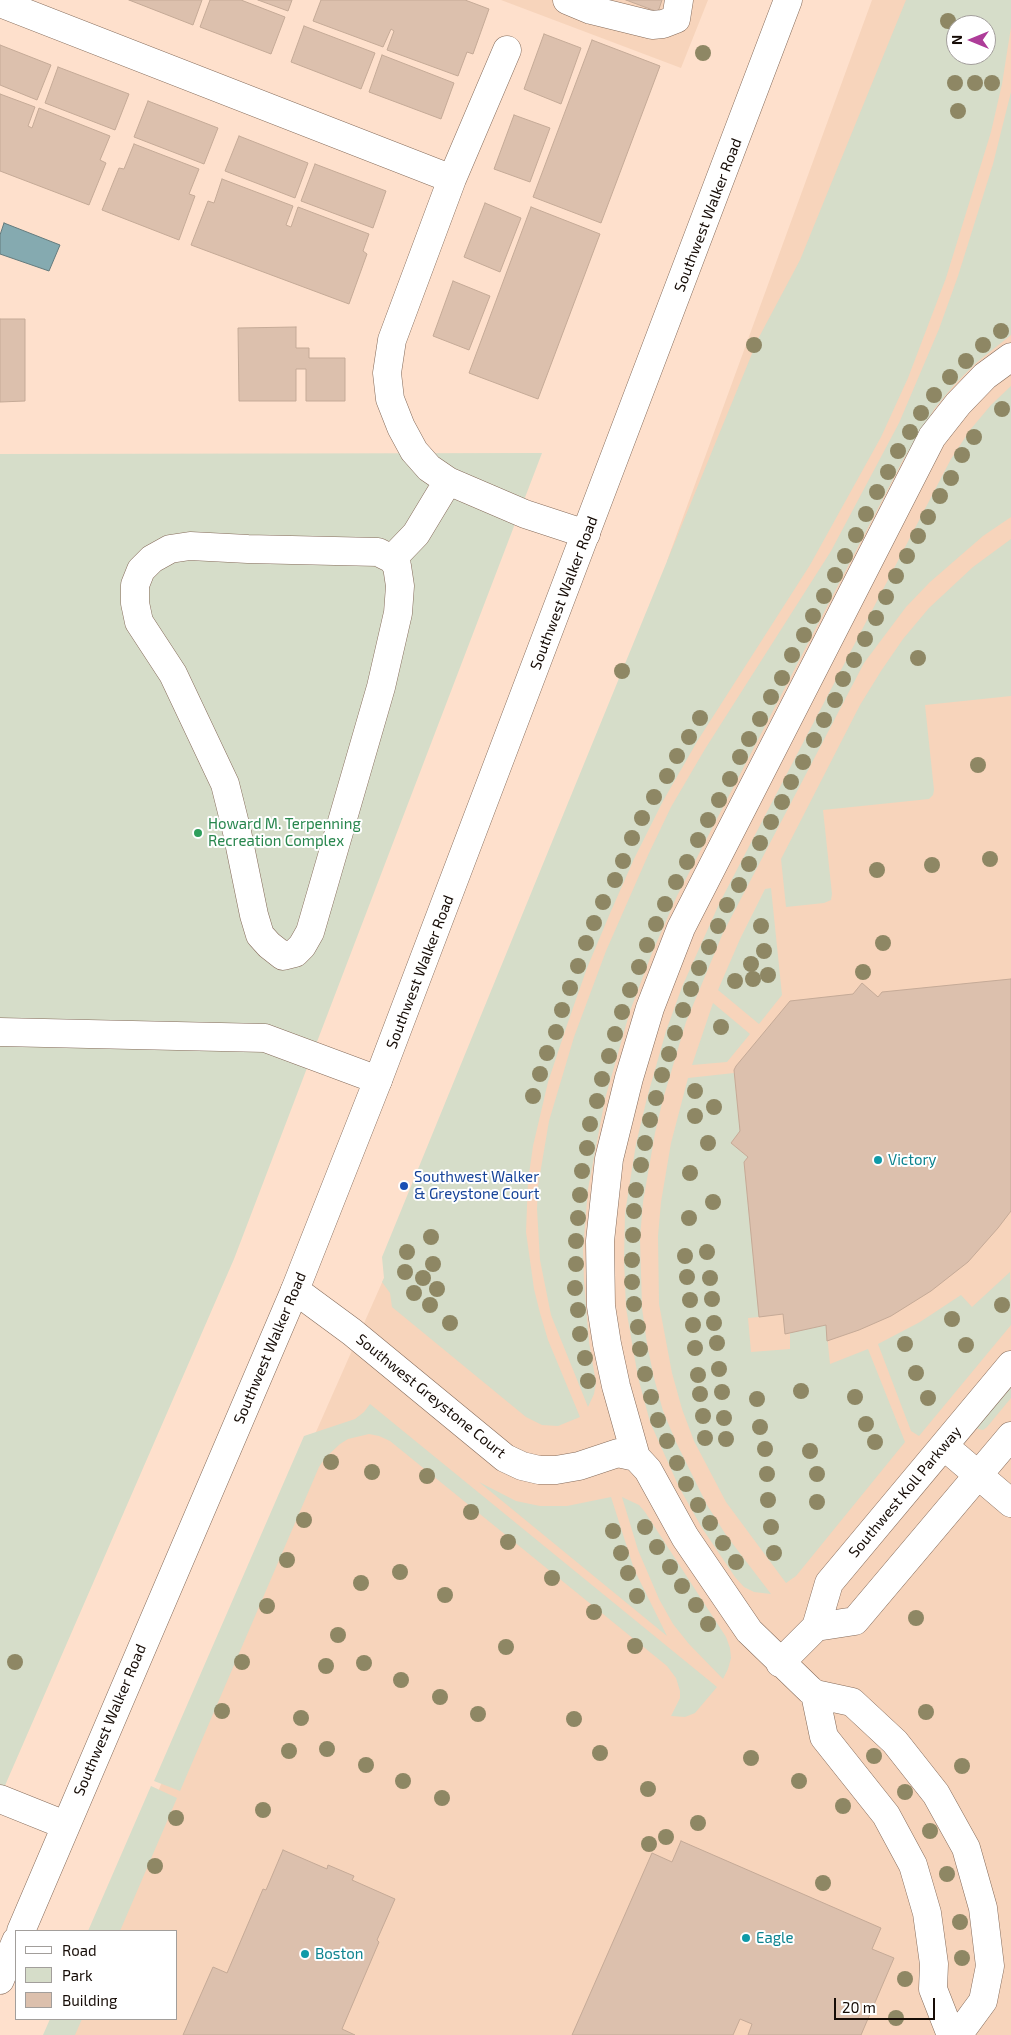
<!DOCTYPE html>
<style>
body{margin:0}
#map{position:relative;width:1011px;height:2035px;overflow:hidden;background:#fee0cc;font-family:"Exo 2",sans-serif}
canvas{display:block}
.legend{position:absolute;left:15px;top:1930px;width:162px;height:90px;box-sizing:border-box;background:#fff;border:1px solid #a29e9b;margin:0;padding:6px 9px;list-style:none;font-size:15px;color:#160c06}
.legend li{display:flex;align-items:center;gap:10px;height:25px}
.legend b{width:25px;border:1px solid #a29e9b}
.north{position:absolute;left:946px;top:15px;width:50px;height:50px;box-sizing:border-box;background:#fff;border:1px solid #a29e9b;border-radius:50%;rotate:270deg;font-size:14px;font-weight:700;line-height:20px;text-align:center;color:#160c06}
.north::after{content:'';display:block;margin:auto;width:18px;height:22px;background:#ae3d99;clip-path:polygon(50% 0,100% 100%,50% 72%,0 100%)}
.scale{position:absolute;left:834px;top:1998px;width:101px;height:22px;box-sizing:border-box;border:2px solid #160c06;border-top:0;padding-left:6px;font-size:15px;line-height:18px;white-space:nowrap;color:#160c06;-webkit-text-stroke:4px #fff;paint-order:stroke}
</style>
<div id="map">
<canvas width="1011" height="2035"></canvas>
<ul class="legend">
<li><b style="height:6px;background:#fff"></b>Road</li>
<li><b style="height:14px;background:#d6ddc9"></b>Park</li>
<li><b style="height:14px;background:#dcc0ad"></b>Building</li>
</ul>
<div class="north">N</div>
<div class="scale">20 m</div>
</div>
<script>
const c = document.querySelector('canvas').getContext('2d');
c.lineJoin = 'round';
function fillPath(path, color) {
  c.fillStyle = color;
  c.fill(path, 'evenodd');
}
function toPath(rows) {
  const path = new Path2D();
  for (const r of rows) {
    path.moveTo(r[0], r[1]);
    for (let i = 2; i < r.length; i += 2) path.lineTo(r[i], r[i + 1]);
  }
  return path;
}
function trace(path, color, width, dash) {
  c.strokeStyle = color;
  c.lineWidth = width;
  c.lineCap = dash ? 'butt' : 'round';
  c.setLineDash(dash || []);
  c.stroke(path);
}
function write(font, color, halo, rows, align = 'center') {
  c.font = font + ' "Exo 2",sans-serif';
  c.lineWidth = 4;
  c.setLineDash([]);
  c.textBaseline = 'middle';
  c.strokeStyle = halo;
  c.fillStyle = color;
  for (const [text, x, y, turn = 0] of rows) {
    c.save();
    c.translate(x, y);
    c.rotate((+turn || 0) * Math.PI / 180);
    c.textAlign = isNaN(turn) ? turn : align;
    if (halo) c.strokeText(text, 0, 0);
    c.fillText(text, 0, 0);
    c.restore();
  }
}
fillPath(toPath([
 [501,0,708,0,681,68],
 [872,0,1011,0,1011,2035,58,2035,65,2019,176,2019,176,1931,101,1931,171,1760,384,1278,384,1269,672,563,667,561],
 [956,25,986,25,986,55,956,55]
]), '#f7d4bb');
fillPath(toPath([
 [906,0,1011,0,1011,27,1002,84,991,132,946,278,908,378,881,437,810,565,698,740,663,801,634,859,611,911,587,968,567,1025,548,1082,533,1146,528,1181,526,1232,534,1289,540,1313,548,1340,580,1417,558,1426,542,1425,526,1417,392,1307,390,1293,382,1282,384,1278,382,1257,758,339,800,260],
 [956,25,986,25,986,55,956,55],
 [1011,92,1011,335,976,363,955,384,935,408,903,460,677,896,652,953,630,1011,605,1099,588,1189,583,1250,584,1281,589,1342,596,1383,594,1394,588,1407,551,1315,540,1260,537,1209,538,1186,549,1121,574,1037,606,951,649,853,671,807,705,749,831,551,899,423,939,329,958,276,993,164],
 [1011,386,1011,517,983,536,930,582,906,607,864,663,723,933,686,1022,663,1099,655,1133,643,1202,640,1238,642,1308,647,1344,654,1378,663,1411,676,1442,707,1505,726,1535,771,1594,754,1592,744,1587,735,1577,702,1528,679,1487,650,1422,638,1377,626,1308,624,1260,625,1213,636,1144,647,1098,666,1031,682,987,719,904,951,459,970,430,991,405],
 [542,453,234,1259,0,1797,0,454],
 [1011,539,1011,696,925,705,934,790,933,795,929,799,823,810,832,894,831,900,824,903,786,907,781,859,860,705,881,671,903,639,929,608,973,567],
 [771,888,782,995,759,1024,718,990,740,939,765,889],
 [713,1003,750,1034,727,1062,692,1065],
 [734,1073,740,1131,731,1143,748,1157,744,1163,759,1317,748,1318,751,1352,790,1349,790,1332,826,1325,830,1364,868,1349,905,1442,796,1576,786,1583,726,1502,694,1441,682,1409,672,1373,659,1304,658,1236,661,1202,671,1143,688,1078],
 [1010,1272,1011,1325,919,1436,911,1431,878,1344,920,1322,961,1295,972,1307],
 [1011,1379,1011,1398,987,1427,983,1430,978,1429,976,1427],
 [370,1404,717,1687,695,1713,685,1717,671,1716,680,1698,680,1691,676,1678,667,1666,390,1441,379,1436,369,1434,348,1439,340,1444,325,1458,319,1467,180,1791,154,1781,304,1436,355,1419,364,1412],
 [479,1482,516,1501,540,1506,567,1506,611,1497,634,1569,667,1636],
 [622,1497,639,1505,645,1512,726,1637,730,1648,731,1658,728,1669,723,1679,689,1644,673,1624,659,1599,638,1550],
 [151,1786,177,1798,120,1931,88,1931],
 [50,2019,82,2019,75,2035,43,2035]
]), '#d6ddc9');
const water = toPath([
 [4,223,60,245,49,271,0,254,0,235,4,223]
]);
fillPath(water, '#85aab0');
trace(water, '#647b7d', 1);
const building = toPath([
 [129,0,202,0,193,25,129,0],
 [210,0,241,0,285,17,271,54,200,27,210,0],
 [258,0,292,0,288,11,258,0],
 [321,0,465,0,489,9,473,54,467,52,458,76,387,50,394,31,391,29,383,47,313,21,321,0],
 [626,0,662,0,658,12,626,0],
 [304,26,375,53,361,89,291,62,304,26],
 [544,34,581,48,561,104,524,89,544,34],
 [592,40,660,66,601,223,533,197,592,40],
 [0,45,51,65,37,100,0,85,0,45],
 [382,55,454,83,441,119,369,92,382,55],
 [58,67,129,94,115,130,45,103,58,67],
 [0,94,35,107,28,126,32,128,39,108,110,136,100,160,106,163,89,205,0,171,0,94],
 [148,101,218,128,204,164,134,137,148,101],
 [514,115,550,128,530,182,494,169,514,115],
 [239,136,308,163,295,198,225,171,239,136],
 [134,144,199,169,189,194,195,196,179,240,102,210,119,168,124,169,134,144],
 [315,164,386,191,373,228,301,201,315,164],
 [222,179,293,206,286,225,291,227,298,207,369,234,363,251,367,254,349,304,191,245,208,201,214,203,222,179],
 [485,203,521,218,500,272,464,257,485,203],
 [531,207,600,234,538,399,469,373,531,207],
 [453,281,490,296,469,350,433,336,453,281],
 [0,319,25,319,25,401,0,402,0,319],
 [296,327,296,348,309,348,309,358,345,358,345,401,306,401,306,369,296,369,296,401,239,401,238,328,296,327],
 [1011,979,1011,1211,998,1228,968,1262,931,1291,891,1316,859,1330,827,1341,826,1325,785,1334,783,1314,759,1317,744,1162,748,1157,731,1143,740,1131,734,1070,736,1066,790,1001,853,994,862,983,878,997,882,992,1011,979],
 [681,1841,881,1928,872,1949,894,1958,861,2035,748,2035,752,2024,740,2019,733,2035,572,2035,652,1853,672,1862,681,1841],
 [283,1850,327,1869,328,1865,354,1876,352,1880,395,1899,377,1940,379,1942,342,2029,355,2035,183,2035,213,1967,227,1973,263,1889,266,1890,283,1850]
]);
fillPath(building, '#dcc0ad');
trace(building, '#c5aa97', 1);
const minor = toPath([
 [567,0,591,10,652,25,663,24,676,19,679,0],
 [0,3,452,179],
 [507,50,452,179,392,340,387,373,390,399,401,427,414,451,429,468,448,481,525,514,586,534],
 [392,559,397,566,400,586,398,613,381,687,310,932,302,946,295,953,283,956,269,945,260,935,254,915,237,832,225,784,173,674,139,622,135,603,135,585,141,570,152,559,170,549,190,546,248,549,378,552,392,559,416,534,448,481],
 [0,1032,265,1038,378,1080],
 [295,1290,352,1332,505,1458,522,1466,539,1470,556,1470,579,1466,618,1453,636,1457,648,1470,685,1537,749,1631,810,1690,815,1694,852,1702,895,1742,936,1794,966,1848,983,1908,990,1966,983,2001,958,2035],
 [944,1446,1011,1503],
 [636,1457,616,1386,607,1344,601,1306,600,1241,609,1159,629,1078,650,1008,681,928,932,437,958,404,985,376,1011,357],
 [816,1627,855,1621,1011,1436],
 [780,1663,816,1627,829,1583,1011,1365],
 [815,1694,824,1737,886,1815,913,1865,927,1913,934,1964,933,1989,951,2035],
 [0,1799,65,1825]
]);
const major = toPath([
 [21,1931,295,1290,378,1080,788,0],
 [0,1980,16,1941]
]);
trace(minor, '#856b5a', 29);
trace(major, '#856b5a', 29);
trace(minor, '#fff', 28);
trace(major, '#fff', 28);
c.fillStyle = '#8e8764';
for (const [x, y] of [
 [948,21],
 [703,53],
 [955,83],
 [975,83],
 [992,83],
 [958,111],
 [1001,331],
 [754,345],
 [983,345],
 [966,361],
 [950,377],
 [934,395],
 [1002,409],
 [921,413],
 [910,432],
 [974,437],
 [898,451],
 [962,455],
 [888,472],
 [951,478],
 [877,492],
 [940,496],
 [866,514],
 [928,517],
 [856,535],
 [918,536],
 [845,556],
 [907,556],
 [835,575],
 [896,576],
 [824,596],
 [886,597],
 [813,616],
 [876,618],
 [804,635],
 [865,639],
 [792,655],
 [918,658],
 [854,660],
 [622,671],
 [782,678],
 [843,679],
 [771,697],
 [835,700],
 [700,718],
 [760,719],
 [824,720],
 [689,737],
 [749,739],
 [814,740],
 [677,756],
 [740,757],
 [803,762],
 [978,765],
 [667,776],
 [730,779],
 [791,782],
 [654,797],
 [719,800],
 [782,802],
 [642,818],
 [708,820],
 [771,822],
 [632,838],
 [698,840],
 [760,843],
 [990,859],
 [623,861],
 [687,862],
 [749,864],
 [932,865],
 [877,870],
 [615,880],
 [676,882],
 [739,885],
 [603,902],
 [665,904],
 [727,905],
 [594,923],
 [656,924],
 [718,926],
 [761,926],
 [586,943],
 [883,943],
 [647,945],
 [709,947],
 [764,951],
 [751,964],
 [578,966],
 [639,967],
 [699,968],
 [863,972],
 [768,975],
 [753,979],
 [735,981],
 [570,988],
 [691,989],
 [630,990],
 [562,1010],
 [683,1010],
 [622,1012],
 [721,1027],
 [556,1032],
 [675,1033],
 [615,1034],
 [547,1053],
 [669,1054],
 [609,1056],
 [540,1074],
 [662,1075],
 [602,1079],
 [695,1091],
 [533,1096],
 [656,1098],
 [597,1101],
 [714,1107],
 [695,1116],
 [650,1120],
 [590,1124],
 [645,1143],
 [708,1143],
 [587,1148],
 [641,1165],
 [582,1171],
 [690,1173],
 [636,1190],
 [580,1195],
 [713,1202],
 [634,1211],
 [578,1218],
 [689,1218],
 [633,1235],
 [431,1237],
 [576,1241],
 [407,1252],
 [707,1252],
 [685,1256],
 [632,1260],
 [433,1264],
 [576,1264],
 [405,1272],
 [687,1277],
 [423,1278],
 [710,1278],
 [632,1282],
 [575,1288],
 [437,1289],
 [414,1293],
 [712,1299],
 [690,1300],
 [634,1304],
 [430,1305],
 [1002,1305],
 [578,1310],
 [952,1319],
 [450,1323],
 [714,1323],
 [693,1325],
 [638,1327],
 [580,1334],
 [717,1343],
 [905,1344],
 [966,1345],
 [695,1348],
 [640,1349],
 [585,1358],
 [719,1369],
 [916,1373],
 [645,1374],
 [698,1375],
 [588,1381],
 [801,1391],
 [722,1392],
 [700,1394],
 [651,1397],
 [855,1397],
 [928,1398],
 [757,1399],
 [703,1416],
 [724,1418],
 [658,1420],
 [866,1424],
 [760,1427],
 [705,1438],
 [726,1439],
 [667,1441],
 [875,1442],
 [765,1449],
 [810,1451],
 [331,1462],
 [677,1463],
 [372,1472],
 [767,1474],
 [817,1474],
 [427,1476],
 [686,1484],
 [768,1500],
 [817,1502],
 [698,1505],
 [471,1512],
 [304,1520],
 [710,1523],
 [645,1527],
 [771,1527],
 [613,1531],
 [508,1542],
 [723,1543],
 [657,1547],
 [621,1553],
 [774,1553],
 [287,1560],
 [736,1562],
 [670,1567],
 [400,1572],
 [628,1573],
 [552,1578],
 [361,1583],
 [682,1586],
 [445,1595],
 [637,1596],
 [696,1605],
 [267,1606],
 [594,1612],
 [916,1618],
 [708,1624],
 [338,1635],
 [635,1646],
 [506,1647],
 [15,1662],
 [242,1662],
 [364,1663],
 [326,1666],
 [401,1680],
 [440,1697],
 [222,1711],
 [926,1712],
 [478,1714],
 [301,1718],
 [574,1719],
 [327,1749],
 [289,1751],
 [600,1753],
 [874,1756],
 [751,1758],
 [366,1765],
 [962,1766],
 [403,1781],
 [799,1781],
 [648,1789],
 [905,1792],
 [442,1798],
 [843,1806],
 [263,1810],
 [176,1818],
 [698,1823],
 [930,1831],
 [666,1837],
 [649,1844],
 [155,1866],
 [947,1874],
 [823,1883],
 [960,1922],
 [962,1958],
 [905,1979],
 [896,2018]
]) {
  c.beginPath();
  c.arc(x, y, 8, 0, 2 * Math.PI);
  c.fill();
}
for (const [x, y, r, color] of [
 [198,833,5,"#2e9e5b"],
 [878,1160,5,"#0f9aa8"],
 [404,1186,5,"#1a4fb4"],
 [746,1938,5,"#0f9aa8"],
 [305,1954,5,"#0f9aa8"]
]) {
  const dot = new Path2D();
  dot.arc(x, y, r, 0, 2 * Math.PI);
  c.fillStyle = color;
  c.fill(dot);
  trace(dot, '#fff', 2);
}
write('15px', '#160c06', '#fff', [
 ["Southwest Walker Road",708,215,-69],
 ["Southwest Walker Road",564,593,-69],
 ["Southwest Walker Road",420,972,-69],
 ["Southwest Walker Road",270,1348,-67],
 ["Southwest Greystone Court",431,1396,39],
 ["Southwest Koll Parkway",905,1492,-50],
 ["Southwest Walker Road",110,1720,-67]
]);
write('15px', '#27864d', '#fff', [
 ["Howard M. Terpenning",208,824],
 ["Recreation Complex",208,841]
], 'left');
write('15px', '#0d838f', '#fff', [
 ["Victory",888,1160],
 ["Eagle",756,1938],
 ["Boston",315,1954]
], 'left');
write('15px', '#164399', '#fff', [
 ["Southwest Walker",414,1177],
 ["& Greystone Court",414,1194]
], 'left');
</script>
